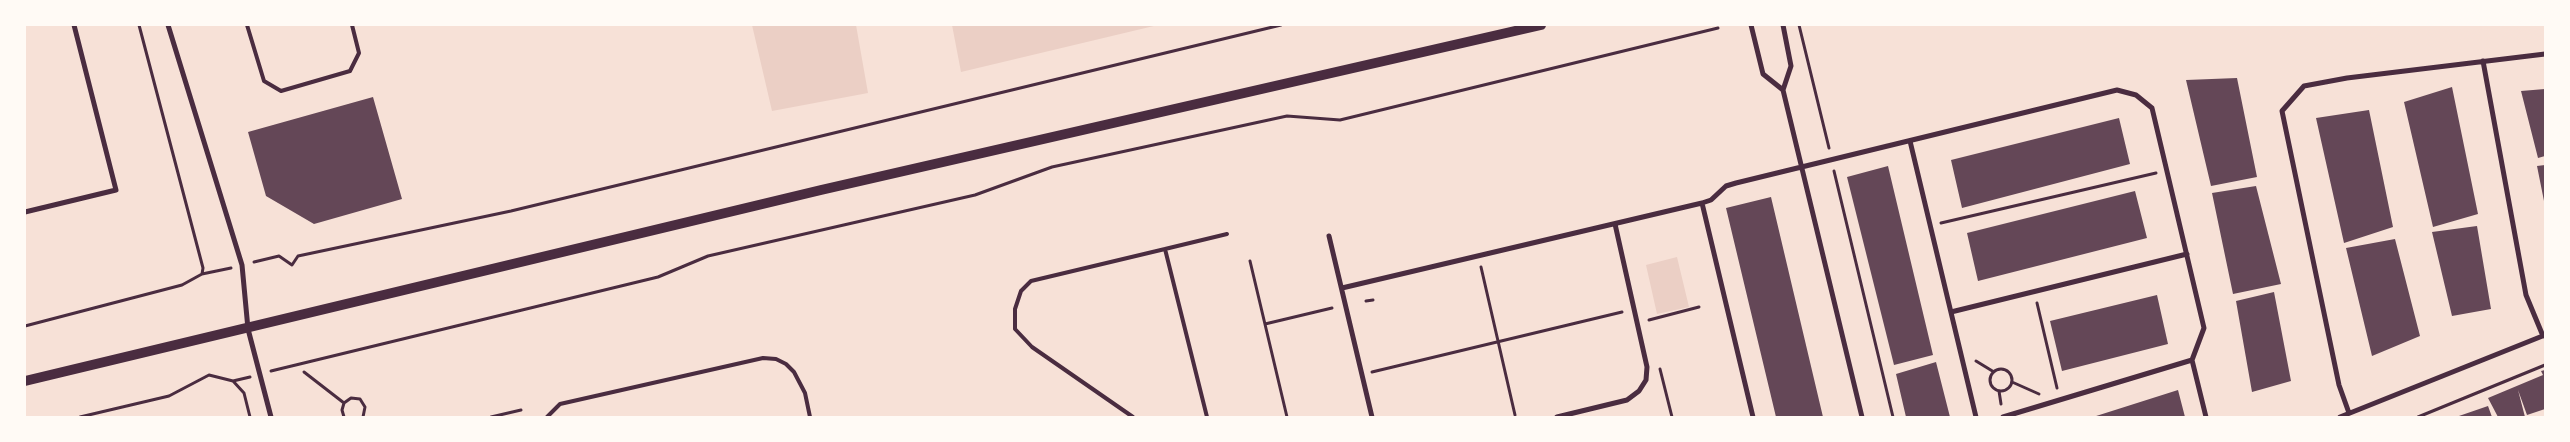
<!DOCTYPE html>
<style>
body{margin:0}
#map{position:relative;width:2570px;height:442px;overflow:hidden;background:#f7e1d7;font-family:"Space Grotesk",sans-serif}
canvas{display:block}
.frame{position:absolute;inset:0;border:26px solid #fffaf5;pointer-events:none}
</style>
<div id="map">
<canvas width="2570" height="442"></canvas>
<div class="frame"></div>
</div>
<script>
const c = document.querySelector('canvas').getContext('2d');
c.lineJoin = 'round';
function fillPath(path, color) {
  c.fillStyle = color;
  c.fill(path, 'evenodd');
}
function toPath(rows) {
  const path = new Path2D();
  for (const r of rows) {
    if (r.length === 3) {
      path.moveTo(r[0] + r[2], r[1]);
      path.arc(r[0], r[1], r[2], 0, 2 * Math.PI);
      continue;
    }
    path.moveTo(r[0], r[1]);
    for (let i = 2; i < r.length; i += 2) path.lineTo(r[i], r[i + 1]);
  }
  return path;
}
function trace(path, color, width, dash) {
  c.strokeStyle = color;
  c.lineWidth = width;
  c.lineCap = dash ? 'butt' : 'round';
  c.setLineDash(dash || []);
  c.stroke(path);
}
fillPath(toPath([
 [752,25,856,25,868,93,772,111],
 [952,25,1158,25,961,72],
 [1677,257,1689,307,1657,314,1646,265]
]), '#ebcfc5');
fillPath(toPath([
 [2237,78,2257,177,2211,186,2186,80],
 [2452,87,2478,214,2433,227,2404,102],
 [2545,89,2545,156,2538,158,2521,91],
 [373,97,402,199,314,224,266,196,248,132],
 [2369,110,2393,227,2344,243,2316,118],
 [2119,118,2130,164,1962,208,1951,160],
 [2545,165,2545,201,2544,201,2537,166],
 [1888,166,1933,355,1894,365,1847,177],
 [2256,186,2281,284,2233,294,2212,193],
 [2135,191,2147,238,1978,281,1967,233],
 [1771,197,1823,417,1776,417,1726,208],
 [2477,226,2491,309,2452,316,2432,232],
 [2395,239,2420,336,2372,356,2346,248],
 [2274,292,2291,381,2252,392,2236,301],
 [2157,295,2168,344,2062,371,2050,321],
 [1936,362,1950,417,1906,417,1896,374],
 [2545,370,2545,409,2527,415,2518,390,2525,417,2498,417,2488,398,2543,375,2541,371],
 [2178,390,2185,417,2093,417],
 [2488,406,2492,417,2456,417]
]), '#644757');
trace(toPath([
 [139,25,203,268,202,274],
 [1799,25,1829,148],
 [1834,171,1893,417],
 [1941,223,2156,173],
 [1250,261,1287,417],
 [254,262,279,256,292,265,298,256,511,211,1281,25],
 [1481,267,1515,415],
 [1366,301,1373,300],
 [2037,303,2057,388],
 [1649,320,1699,307],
 [1265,324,1332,308],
 [25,326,182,285,202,274,231,268],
 [1976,361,1994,372],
 [1660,369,1672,417],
 [2001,380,11],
 [271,371,658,277,708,256,975,195,1052,167,1287,116,1340,120,1718,28],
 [304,372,344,403],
 [1372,372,1622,312],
 [233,381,244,393,250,417],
 [2012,382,2039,394],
 [1999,391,2001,404],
 [80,417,169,396,209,375,233,381,250,377],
 [344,417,342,410,344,403,351,398,360,399,365,407,363,417],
 [491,417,521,410],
 [2418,417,2545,365]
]), '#4a2c40', 3);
trace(toPath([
 [247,25,264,81,281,91,350,71,359,53,352,25],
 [547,417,560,404,763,358,776,359,786,364,794,372,805,393,810,417],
 [1133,417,1032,347,1015,329,1015,309,1021,291,1031,281,1165,249],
 [1207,417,1165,249,1227,234]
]), '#4a2c40', 4);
trace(toPath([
 [168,25,242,265,248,329,271,417],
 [1751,25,1763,74,1783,90],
 [1783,25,1791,66,1783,90,1862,417],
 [2483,61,2526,295,2543,336],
 [1910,141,1976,417],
 [1702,203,1753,417],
 [25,212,116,190,74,25],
 [1329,236,1372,417],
 [1342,288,1702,203,1711,200,1726,186,1736,183,2117,90,2136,95,2152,108,2204,328,2192,360,2206,417],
 [1951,312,2187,254],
 [2349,413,2339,385,2282,111,2304,86,2347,78,2545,54],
 [1557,417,1627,400,1639,391,1646,380,1647,367,1615,224],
 [2003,417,2192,360],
 [2340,417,2545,335]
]), '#4a2c40', 5);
trace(toPath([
 [25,381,821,190,1541,25]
]), '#4a2c40', 10);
</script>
